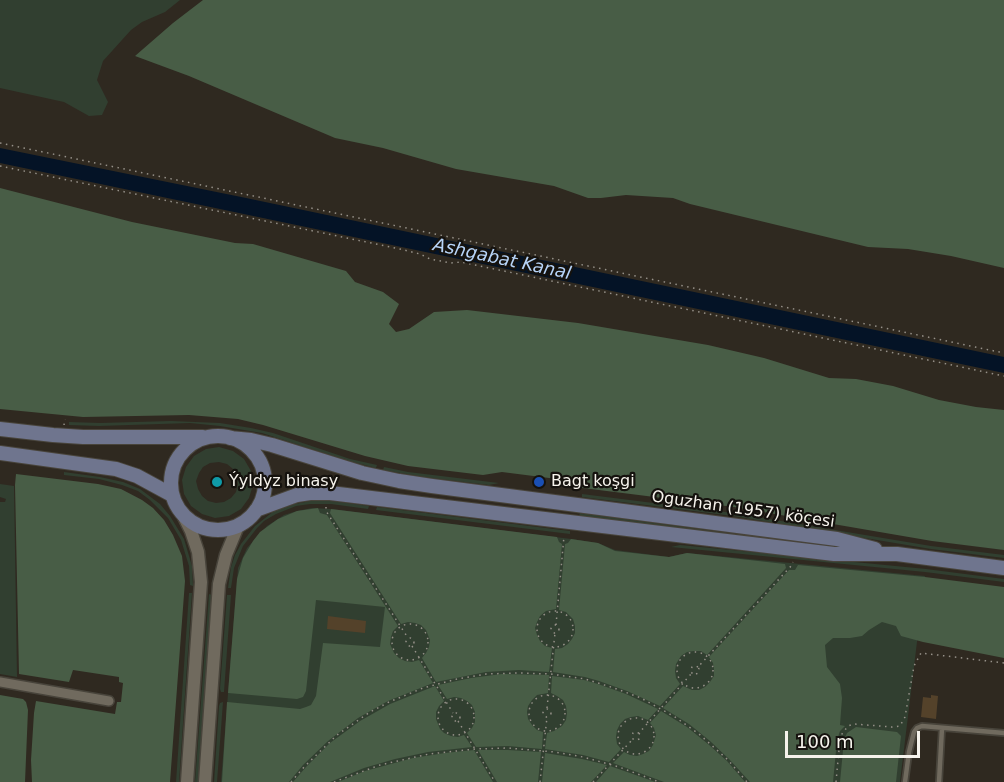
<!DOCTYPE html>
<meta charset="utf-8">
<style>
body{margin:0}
#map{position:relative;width:1004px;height:782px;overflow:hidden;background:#2f2920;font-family:"DejaVu Sans",sans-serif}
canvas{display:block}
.scale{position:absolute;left:785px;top:731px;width:135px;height:27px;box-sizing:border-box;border:3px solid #f6f3ec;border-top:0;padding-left:8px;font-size:18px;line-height:21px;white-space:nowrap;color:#f6f3ec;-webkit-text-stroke:4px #15120e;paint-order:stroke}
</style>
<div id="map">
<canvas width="1004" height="782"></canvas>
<div class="scale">100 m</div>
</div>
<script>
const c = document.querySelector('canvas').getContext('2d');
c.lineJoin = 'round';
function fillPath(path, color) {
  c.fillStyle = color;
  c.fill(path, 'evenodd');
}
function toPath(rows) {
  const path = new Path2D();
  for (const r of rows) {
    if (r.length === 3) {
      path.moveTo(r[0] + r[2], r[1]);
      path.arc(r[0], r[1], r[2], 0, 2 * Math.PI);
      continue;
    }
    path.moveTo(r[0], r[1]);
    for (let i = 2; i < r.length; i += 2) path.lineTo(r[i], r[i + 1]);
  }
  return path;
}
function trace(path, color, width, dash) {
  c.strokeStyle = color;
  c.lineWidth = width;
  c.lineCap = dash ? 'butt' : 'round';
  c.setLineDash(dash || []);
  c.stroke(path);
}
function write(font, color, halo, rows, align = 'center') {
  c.font = font + ' "DejaVu Sans",sans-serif';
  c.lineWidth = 4.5;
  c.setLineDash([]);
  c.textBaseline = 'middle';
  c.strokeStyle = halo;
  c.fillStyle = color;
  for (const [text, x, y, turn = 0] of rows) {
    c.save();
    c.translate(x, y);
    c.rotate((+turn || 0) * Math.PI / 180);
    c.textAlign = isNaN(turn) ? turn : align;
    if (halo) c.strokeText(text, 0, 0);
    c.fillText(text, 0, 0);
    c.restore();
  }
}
fillPath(toPath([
 [0,0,180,0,165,12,142,22,131,30,103,61,97,80,108,102,102,115,89,116,64,102,0,88],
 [171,421,220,423,251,428,273,433,350,459,377,465,376,468,349,461,262,433,220,426,190,423,99,426,69,425,69,422,100,423],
 [219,447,233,451,244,459,251,471,253,485,249,498,241,509,229,516,215,518,202,514,191,506,184,494,182,480,186,467,194,456,206,449],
 [219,462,227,464,233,469,237,476,238,484,236,492,231,498,224,502,216,503,208,501,202,496,198,489,196,481,199,473,203,467,210,463],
 [384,467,408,472,499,483,489,485,424,477,383,470],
 [64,472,100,477,123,482,140,489,160,504,170,516,184,539,192,566,193,586,190,585,189,566,181,540,168,518,150,500,138,491,122,485,99,479,64,475],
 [0,484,14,486,17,677,0,674,0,502,5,502,6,499,0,497],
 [582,494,733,513,931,546,1004,555,1004,558,931,549,733,516,582,497],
 [310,501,332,501,369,506,368,509,331,504,310,504,296,506,276,514,264,521,257,528,243,546,234,568,231,588,228,588,231,567,235,555,241,544,255,526,274,511,295,504],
 [377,507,570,531,570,534,376,510],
 [312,508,331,509,571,539,598,543,615,550,669,557,687,553,925,576,900,782,221,782,238,568,247,548,267,526,284,515,297,511],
 [580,513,797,542,579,516],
 [680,545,926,569,1004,579,1004,582,925,572,671,547],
 [189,593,192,593,179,782,176,782],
 [209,594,212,595,198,782,195,782],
 [227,595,231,595,224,692,221,692,220,689],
 [223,702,217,782,214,782,219,706,220,703]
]), '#313f30');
fillPath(toPath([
 [203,0,1004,0,1004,268,951,256,908,249,868,247,690,204,673,198,626,195,601,198,588,198,554,186,456,169,383,148,335,138,189,76,135,56,173,23],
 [0,188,132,222,235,243,253,244,346,271,355,282,383,292,399,304,389,324,396,332,409,329,434,312,467,310,578,323,708,345,764,358,829,378,856,379,893,386,939,400,976,407,1004,410,1004,550,932,541,734,507,575,487,557,479,502,472,483,475,408,466,365,456,263,425,238,419,189,415,83,417,0,409],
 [16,474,98,484,121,489,142,500,153,508,164,520,173,535,182,556,185,581,170,782,32,782,31,760,34,713,36,701,115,714,117,702,121,702,123,683,119,682,119,677,73,670,69,682,19,674,15,485],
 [318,508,320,513,327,515,398,626,393,631,391,637,390,644,394,653,399,658,405,661,412,662,419,660,433,683,388,701,358,718,328,741,303,765,289,782,222,782,227,702,300,709,306,707,311,705,316,696,323,643,380,647,385,607,316,600,306,691,303,697,297,699,228,693,237,579,243,558,253,541,260,532,278,519,297,511],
 [331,509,557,537,559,542,562,544,556,609,546,611,540,616,537,622,535,628,537,635,540,641,545,646,552,648,549,672,519,670,486,672,436,682,422,658,426,653,429,647,430,640,426,630,421,625,415,623,408,622,401,624,330,513],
 [571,539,598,543,615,551,669,557,687,553,785,564,786,568,707,655,701,651,694,651,687,652,681,656,676,664,675,671,676,678,680,684,660,706,627,691,599,681,585,677,553,672,555,649,562,648,568,644,572,639,575,633,575,626,573,619,566,612,559,610,565,544,568,543],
 [798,565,925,577,1004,587,1004,658,923,642,901,636,896,626,882,622,869,630,862,636,850,638,833,638,825,645,827,667,840,684,842,698,840,725,845,726,840,731,837,740,833,782,750,782,729,759,710,741,689,724,663,708,683,686,692,690,699,690,705,687,710,682,714,676,714,669,713,663,709,657,789,570,795,570],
 [502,674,549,675,548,693,537,695,532,700,528,706,527,712,528,719,532,725,537,730,543,732,542,749,508,746,476,747,467,733,472,728,475,722,475,712,472,705,467,701,461,698,454,697,447,699,438,685,471,678],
 [552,676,584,680,598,684,626,694,658,709,648,720,638,716,631,717,625,719,620,724,617,730,616,737,617,744,621,749,609,762,583,755,545,749,547,733,554,731,562,726,566,720,567,713,566,706,563,700,557,696,551,693],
 [435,686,444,701,439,706,436,712,436,719,440,729,444,733,451,736,458,737,464,735,472,747,428,752,395,759,364,768,330,782,293,782,306,767,330,743,360,721,390,704],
 [0,695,23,699,26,702,28,710,25,782,0,782],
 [661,711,687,727,708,744,727,761,745,782,664,782,613,763,624,752,630,755,637,756,643,754,649,751,653,745,656,735,654,728,650,723],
 [856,727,897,732,901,736,896,782,840,782,844,740,847,733],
 [474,750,493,782,338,782,365,771,413,758,445,753],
 [478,750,508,750,541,752,538,782,497,782],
 [545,753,582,759,607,765,591,782,542,782],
 [610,766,647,779,655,782,596,782]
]), '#485d46');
fillPath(toPath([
 [0,148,246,198,1004,357,1004,373,0,163]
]), '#041326');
fillPath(toPath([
 [328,616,366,621,365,633,327,629],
 [931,695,938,696,936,719,921,717,923,697,931,698]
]), '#54422a');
const service = toPath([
 [905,782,909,752,914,732,917,728,922,726,1004,733],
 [939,782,942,728]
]);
const minor = toPath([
 [0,682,109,701]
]);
const tertiary = toPath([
 [184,517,191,531,198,552,201,582,187,782],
 [205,782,219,584,226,555,238,526]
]);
const secondary = toPath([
 [0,429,53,435,83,437,203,437],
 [218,483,47],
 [230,438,251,440,272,445,362,473,399,481,432,486,837,539,875,549],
 [0,453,116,469,137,476,172,495],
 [256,510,297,495,310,493,330,493,834,554,897,554,1004,568]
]);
trace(service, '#48443b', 8);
trace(minor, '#48443b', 12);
trace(tertiary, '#48443b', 15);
trace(secondary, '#48443b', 16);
trace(toPath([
 [0,143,1004,353],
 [0,166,400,249,420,254,430,259,451,263,461,262,1004,376],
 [64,425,65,419],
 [326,507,326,511,408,638],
 [555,629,18],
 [410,642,18],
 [555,629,4],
 [556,625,564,536],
 [410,642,4],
 [412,646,453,713],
 [695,670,18],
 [698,667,696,666,692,667,691,672,694,675,698,673,699,669,698,667,792,565,793,562],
 [547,713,18],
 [456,717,18],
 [547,708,555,633],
 [547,713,4],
 [456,717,4],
 [636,736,18],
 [458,721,495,782],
 [639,733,640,735,639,739,637,740,633,739,632,737,633,733,635,732,639,733,691,674],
 [291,782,305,766,337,735,370,712,389,702,423,688,457,679,486,674,519,673,551,674,585,679,614,688,641,698,675,717,699,734,728,760,747,782],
 [334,782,380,765,429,754,475,749,508,748,555,752,583,757,619,767,659,782],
 [540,782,547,717],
 [593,782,632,740],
 [836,782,840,739,842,734,848,726,854,724,892,727,900,726,905,717,914,666,921,653,1004,663]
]), '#969189', 1.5, [1.5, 4.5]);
trace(service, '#706a5e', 4.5);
trace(minor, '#706a5e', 9);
trace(tertiary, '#706a5e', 12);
trace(secondary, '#6f758e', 14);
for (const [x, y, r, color] of [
 [217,482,6,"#0f9aa8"],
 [539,482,6,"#1a4fb4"]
]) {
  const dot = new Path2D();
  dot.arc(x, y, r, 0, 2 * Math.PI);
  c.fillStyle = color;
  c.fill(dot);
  trace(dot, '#15120e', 2);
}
write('16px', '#f6f3ec', '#15120e', [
 ["Ýyldyz binasy",229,482],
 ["Bagt koşgi",551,482]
], 'left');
write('16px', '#f6f3ec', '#15120e', [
 ["Oguzhan (1957) köçesi",743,510,8]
]);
write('italic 18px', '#b7d4f8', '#15120e', [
 ["Ashgabat Kanal",502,260,12]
]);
</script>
